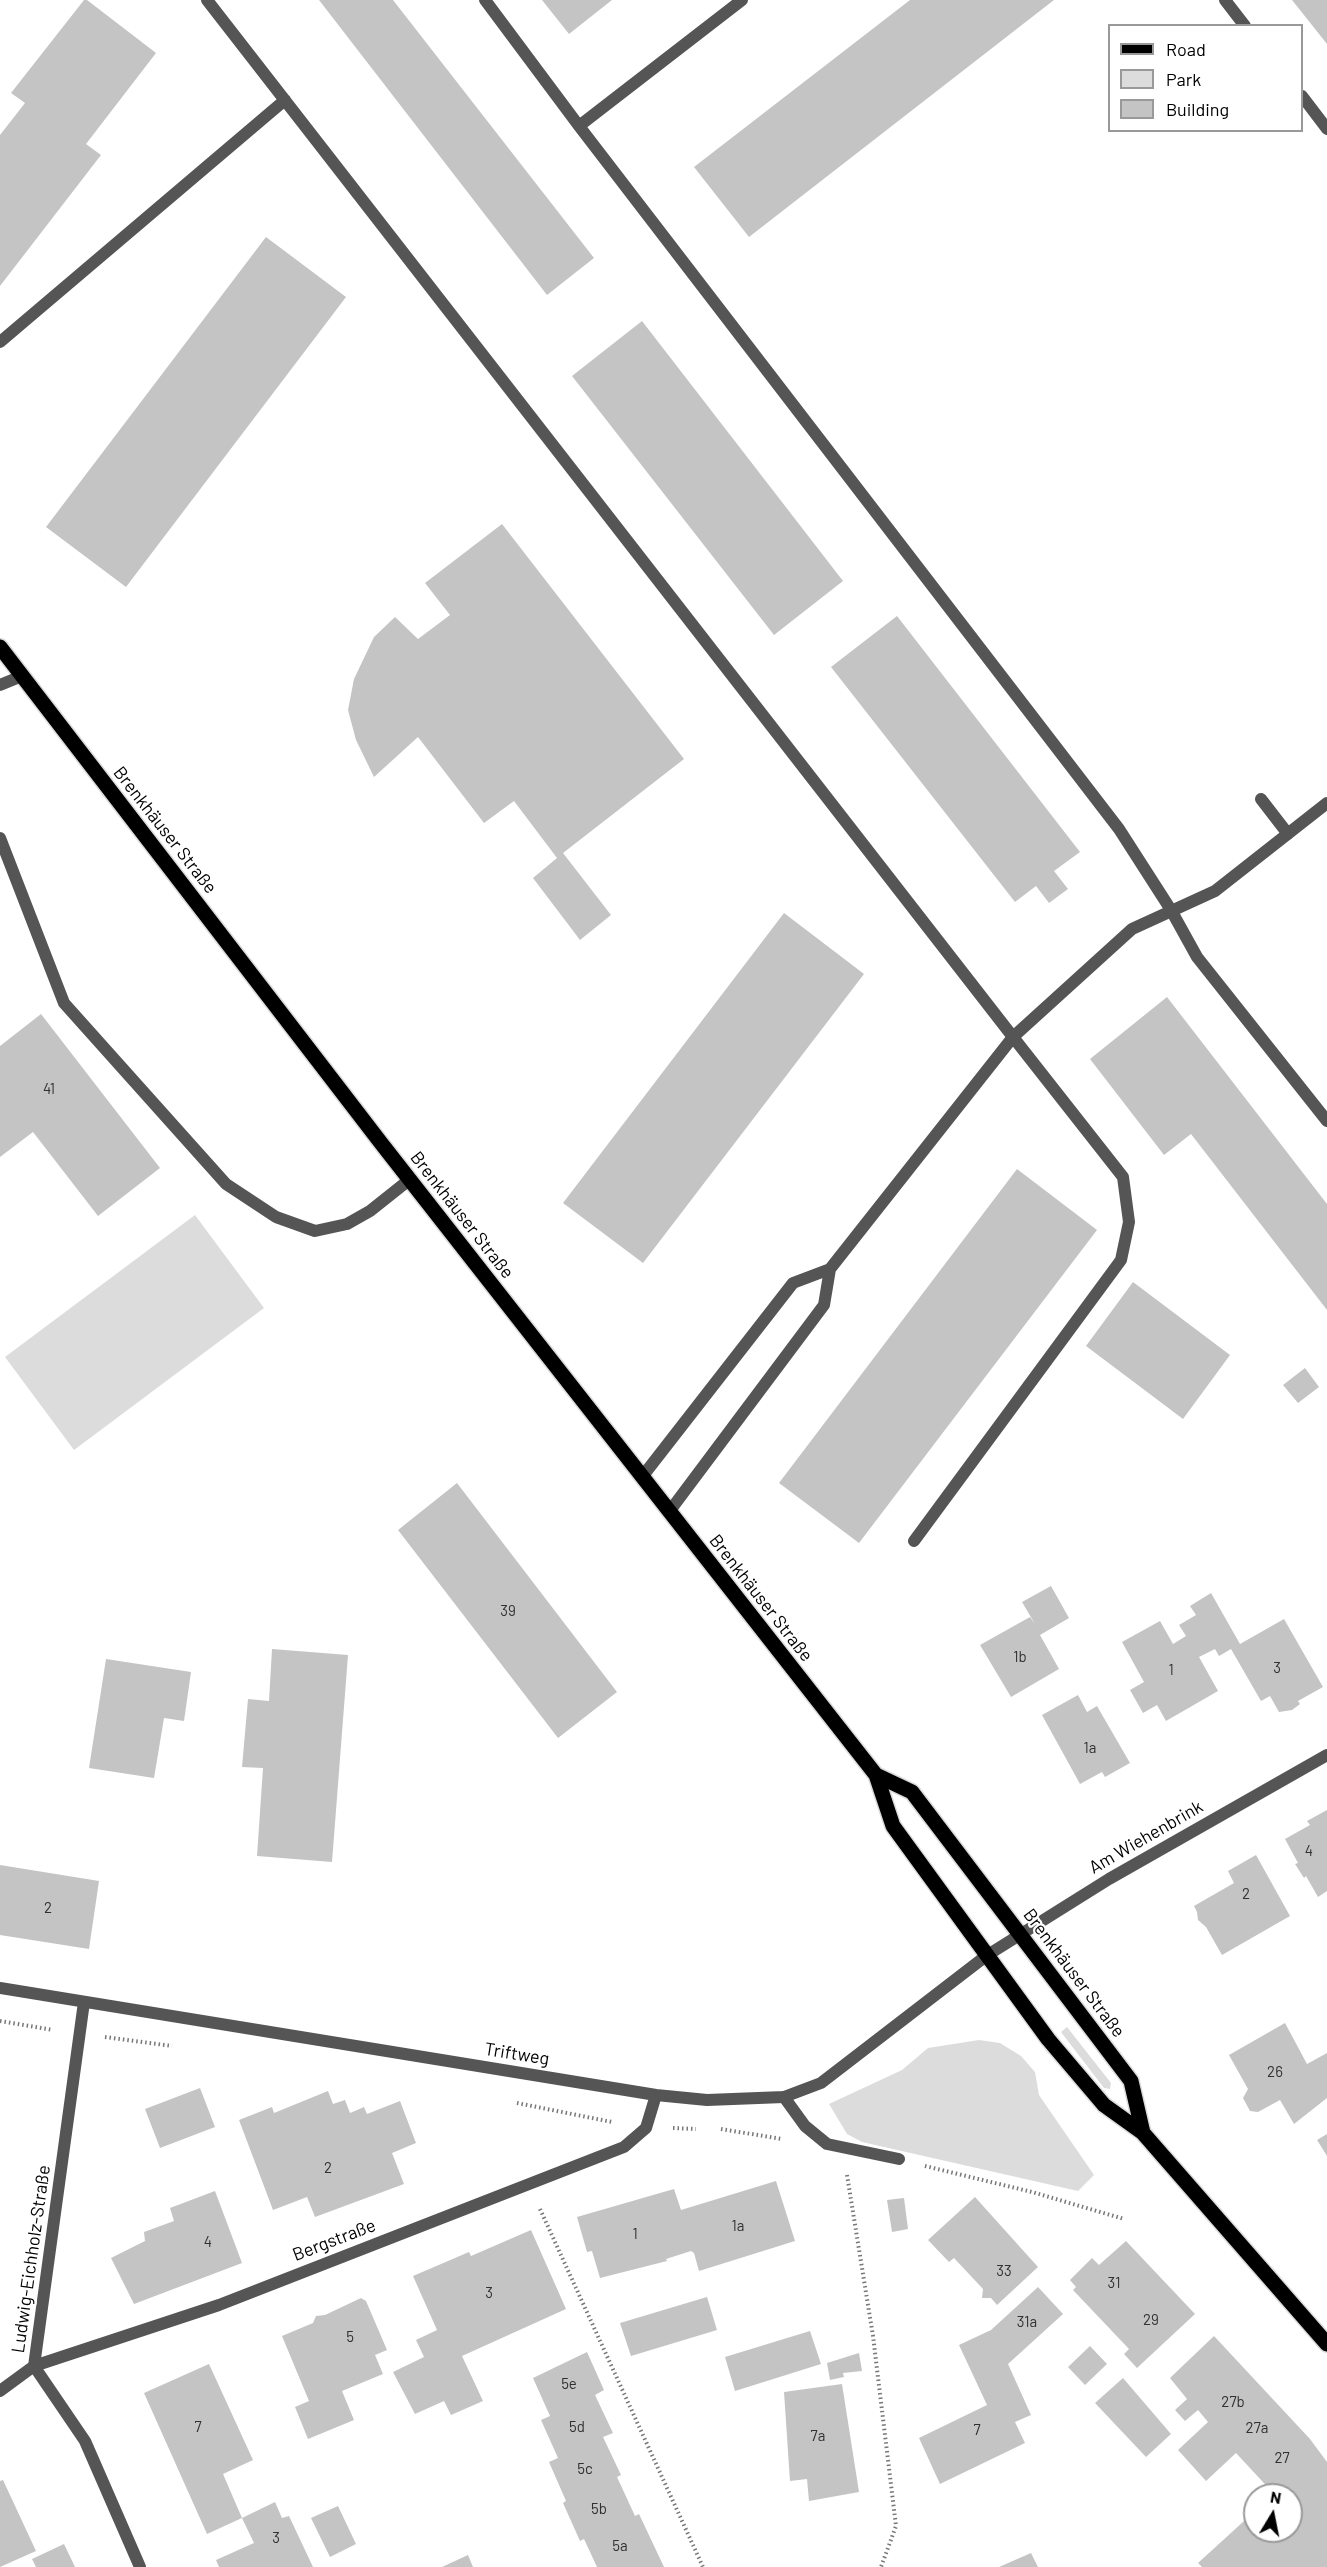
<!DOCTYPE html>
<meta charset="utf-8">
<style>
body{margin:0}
#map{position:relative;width:1327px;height:2567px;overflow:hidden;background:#fff;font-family:Barlow,sans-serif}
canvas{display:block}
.legend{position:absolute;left:1108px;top:24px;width:195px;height:108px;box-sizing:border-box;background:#fff;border:2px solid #999;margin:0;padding:8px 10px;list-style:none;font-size:18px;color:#000}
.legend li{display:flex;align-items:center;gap:12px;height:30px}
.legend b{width:30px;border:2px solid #999}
.north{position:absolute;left:1243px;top:2483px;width:60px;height:60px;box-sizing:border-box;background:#fff;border:2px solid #999;border-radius:50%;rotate:10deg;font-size:16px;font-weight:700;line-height:24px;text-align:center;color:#000}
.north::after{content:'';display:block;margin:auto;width:21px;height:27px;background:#000;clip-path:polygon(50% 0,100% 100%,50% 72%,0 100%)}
</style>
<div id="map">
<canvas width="1327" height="2567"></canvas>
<ul class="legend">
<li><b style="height:8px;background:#000"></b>Road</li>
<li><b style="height:16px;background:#dcdcdc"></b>Park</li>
<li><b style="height:16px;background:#c4c4c4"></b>Building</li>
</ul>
<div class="north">N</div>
</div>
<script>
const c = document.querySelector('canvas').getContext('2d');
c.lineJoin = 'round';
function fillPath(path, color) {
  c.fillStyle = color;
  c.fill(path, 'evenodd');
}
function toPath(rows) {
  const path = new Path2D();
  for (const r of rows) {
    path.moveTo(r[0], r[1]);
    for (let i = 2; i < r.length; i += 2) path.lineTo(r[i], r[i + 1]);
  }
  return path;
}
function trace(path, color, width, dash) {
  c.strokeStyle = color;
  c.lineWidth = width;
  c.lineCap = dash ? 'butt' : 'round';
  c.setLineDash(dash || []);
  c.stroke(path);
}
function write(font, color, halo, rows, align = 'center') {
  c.font = font + ' Barlow,sans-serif';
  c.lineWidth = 4.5;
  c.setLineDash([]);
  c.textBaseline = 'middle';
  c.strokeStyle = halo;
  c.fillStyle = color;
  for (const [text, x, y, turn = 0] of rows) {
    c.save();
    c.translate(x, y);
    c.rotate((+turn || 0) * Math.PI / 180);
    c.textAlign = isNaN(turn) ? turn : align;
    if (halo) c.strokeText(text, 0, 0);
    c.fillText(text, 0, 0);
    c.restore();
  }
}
fillPath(toPath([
 [195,1215,264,1308,74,1450,5,1357],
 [1067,2027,1111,2083,1110,2089,1104,2088,1061,2032],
 [979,2040,1000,2043,1021,2056,1035,2072,1039,2095,1094,2175,1078,2191,862,2142,847,2134,829,2104,902,2070,928,2048]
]), '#dcdcdc');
fillPath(toPath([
 [84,0,87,0,156,53,86,144,101,155,0,286,0,135,25,103,11,93],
 [319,0,393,0,594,258,547,295],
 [542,0,612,0,569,34],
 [910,0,1054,0,749,237,694,167],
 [1292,0,1327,0,1327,44],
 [266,237,346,297,126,587,46,527],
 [642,321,843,581,774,635,572,376],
 [502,524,684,759,563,853,611,915,580,940,533,878,557,858,514,801,484,823,418,737,374,777,356,740,348,710,354,679,374,637,395,617,418,639,450,615,425,583],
 [897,616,1080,852,1054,871,1068,889,1049,903,1036,886,1015,902,831,667],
 [784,913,864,974,643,1263,563,1203],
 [1167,997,1327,1204,1327,1310,1191,1134,1164,1155,1090,1059],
 [41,1014,160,1168,98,1216,33,1132,0,1157,0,1046],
 [1017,1169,1097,1230,859,1543,779,1483],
 [1133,1282,1230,1355,1183,1419,1086,1346],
 [1305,1368,1319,1387,1298,1403,1283,1385],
 [457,1483,617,1692,558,1738,398,1530],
 [1051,1586,1069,1618,1040,1635,1059,1669,1011,1697,980,1645,1030,1617,1035,1624,1022,1602],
 [1211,1593,1240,1644,1284,1619,1323,1687,1298,1701,1300,1704,1292,1710,1279,1712,1270,1696,1261,1701,1231,1649,1219,1656,1215,1649,1199,1657,1218,1691,1166,1721,1157,1705,1143,1713,1130,1690,1144,1682,1122,1642,1160,1621,1173,1644,1186,1636,1179,1625,1196,1615,1190,1606],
 [272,1649,348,1655,332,1862,257,1856,263,1768,242,1767,248,1699,269,1701],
 [106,1659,191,1672,184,1721,164,1718,154,1778,89,1768],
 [1078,1695,1087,1712,1097,1706,1130,1763,1105,1777,1102,1772,1080,1784,1042,1715],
 [1327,1810,1327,1891,1318,1897,1306,1876,1304,1878,1295,1864,1298,1863,1285,1839,1310,1825,1307,1821],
 [1256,1855,1290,1916,1222,1955,1206,1927,1198,1920,1197,1912,1194,1906,1234,1883,1228,1871],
 [0,1865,99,1881,89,1949,0,1935],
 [1285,2023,1307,2064,1327,2053,1327,2098,1294,2124,1280,2100,1258,2112,1250,2111,1243,2098,1248,2089,1229,2055],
 [200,2088,215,2127,160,2148,145,2109],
 [328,2091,333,2104,345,2100,350,2113,364,2107,367,2114,400,2101,416,2143,392,2153,404,2184,315,2217,307,2197,273,2210,239,2120,272,2107,274,2113],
 [1327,2134,1327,2156,1317,2140],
 [776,2181,795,2241,699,2271,694,2253,691,2251,666,2259,667,2261,600,2278,592,2251,587,2252,577,2217,674,2189,681,2210],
 [215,2191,242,2263,134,2304,111,2258,145,2241,144,2232,174,2221,170,2208],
 [975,2197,1038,2267,997,2305,991,2298,982,2298,983,2289,954,2258,949,2262,928,2240],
 [904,2198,908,2229,892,2232,887,2200],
 [531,2230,566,2309,462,2356,483,2401,451,2415,444,2401,415,2414,393,2372,424,2357,416,2340,437,2330,413,2276,469,2252,471,2256],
 [1126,2241,1195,2314,1137,2368,1124,2354,1129,2349,1073,2290,1076,2287,1070,2280,1092,2258,1099,2265],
 [1038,2287,1063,2314,1008,2364,1031,2415,1015,2422,1025,2443,940,2484,919,2438,987,2405,959,2345,991,2330],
 [707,2297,717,2330,631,2356,620,2323],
 [361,2298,366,2301,387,2350,375,2355,383,2374,342,2391,354,2420,308,2439,295,2407,309,2401,282,2336,313,2323,316,2316,325,2315],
 [810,2331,821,2364,735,2391,725,2357],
 [1214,2336,1310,2439,1327,2462,1327,2567,1202,2567,1198,2563,1255,2511,1255,2531,1291,2531,1291,2495,1275,2495,1236,2453,1206,2481,1178,2450,1208,2422,1198,2410,1185,2421,1175,2410,1187,2399,1170,2378],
 [1090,2346,1107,2364,1085,2385,1068,2367],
 [587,2352,604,2390,595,2395,613,2433,603,2437,621,2475,617,2477,635,2516,639,2514,664,2567,597,2567,584,2539,580,2541,563,2503,566,2501,549,2462,558,2458,541,2420,550,2416,533,2378],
 [859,2353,862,2371,843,2373,844,2377,830,2380,827,2363],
 [209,2364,253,2460,223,2474,242,2518,207,2534,144,2393],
 [1123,2378,1171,2434,1146,2457,1095,2403],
 [842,2384,859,2492,809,2501,807,2479,790,2481,784,2392],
 [3,2480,36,2551,0,2567,0,2481],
 [275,2502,282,2518,289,2516,313,2567,219,2567,216,2560,254,2543,242,2518],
 [338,2506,356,2544,330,2557,311,2518],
 [64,2544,75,2567,36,2567,32,2559],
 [1031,2553,1038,2567,999,2567],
 [468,2555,473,2567,442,2567]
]), '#c4c4c4');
const primary = toPath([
 [0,647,381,1143,876,1775,893,1826,1048,2039,1104,2105,1143,2133,1327,2344],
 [876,1775,912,1792,1131,2081,1143,2133]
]);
trace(primary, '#dbdbdb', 18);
trace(toPath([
 [0,2021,53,2030],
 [105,2037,172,2046],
 [517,2103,612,2122],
 [673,2128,696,2129],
 [721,2129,782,2139],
 [925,2166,1032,2192,1124,2219],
 [847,2175,873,2336,896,2526,881,2567],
 [540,2209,703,2567]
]), '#777', 4, [1.5, 3]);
trace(toPath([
 [207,0,1013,1037,830,1269,824,1305,669,1512],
 [485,0,579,126,1119,829,1171,910,1197,957,1327,1121],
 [1225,0,1245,26],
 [1302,96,1327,129],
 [579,126,742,0],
 [0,342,285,100],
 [0,685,22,676],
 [1261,799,1288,834],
 [0,838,64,1003,226,1184,276,1217,315,1231,347,1224,370,1211,409,1180],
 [642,1477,793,1283,830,1269],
 [914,1541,1121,1260,1129,1222,1123,1177,1013,1037,1132,929,1215,891,1327,803],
 [784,2097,805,2126,827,2144,899,2159]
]), '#555', 12);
trace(toPath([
 [0,1988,656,2095,707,2100,784,2097,821,2083,986,1956,1109,1879,1327,1755],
 [84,2002,34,2366,85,2441,140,2567],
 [0,2391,34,2366,219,2305,624,2147,646,2128,656,2095]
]), '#555', 12);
trace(primary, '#000', 15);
write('15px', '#313131', null, [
 ["41",49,1089],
 ["39",508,1611],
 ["1b",1020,1657],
 ["3",1277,1668],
 ["1",1171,1670],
 ["1a",1090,1748],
 ["4",1309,1851],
 ["2",1246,1894],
 ["2",48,1908],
 ["26",1275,2072],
 ["2",328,2168],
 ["1a",738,2226],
 ["1",635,2234],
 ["4",208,2242],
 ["33",1004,2271],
 ["31",1114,2283],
 ["3",489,2293],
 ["29",1151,2320],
 ["31a",1027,2322],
 ["5",350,2337],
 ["5e",569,2384],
 ["27b",1233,2402],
 ["7",198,2427],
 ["5d",577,2427],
 ["27a",1257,2428],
 ["7",977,2430],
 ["7a",818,2436],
 ["27",1282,2458],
 ["5c",585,2469],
 ["5b",599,2509],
 ["3",276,2538],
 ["5a",620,2546]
]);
write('18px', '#000', '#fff', [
 ["Brenkhäuser Straße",165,830,52],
 ["Brenkhäuser Straße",462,1215,52],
 ["Brenkhäuser Straße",761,1598,52],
 ["Am Wiehenbrink",1146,1837,-30],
 ["Brenkhäuser Straße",1074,1973,53],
 ["Triftweg",517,2054,9],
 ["Bergstraße",334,2240,-21],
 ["Ludwig-Eichholz-Straße",31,2259,-82]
]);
</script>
